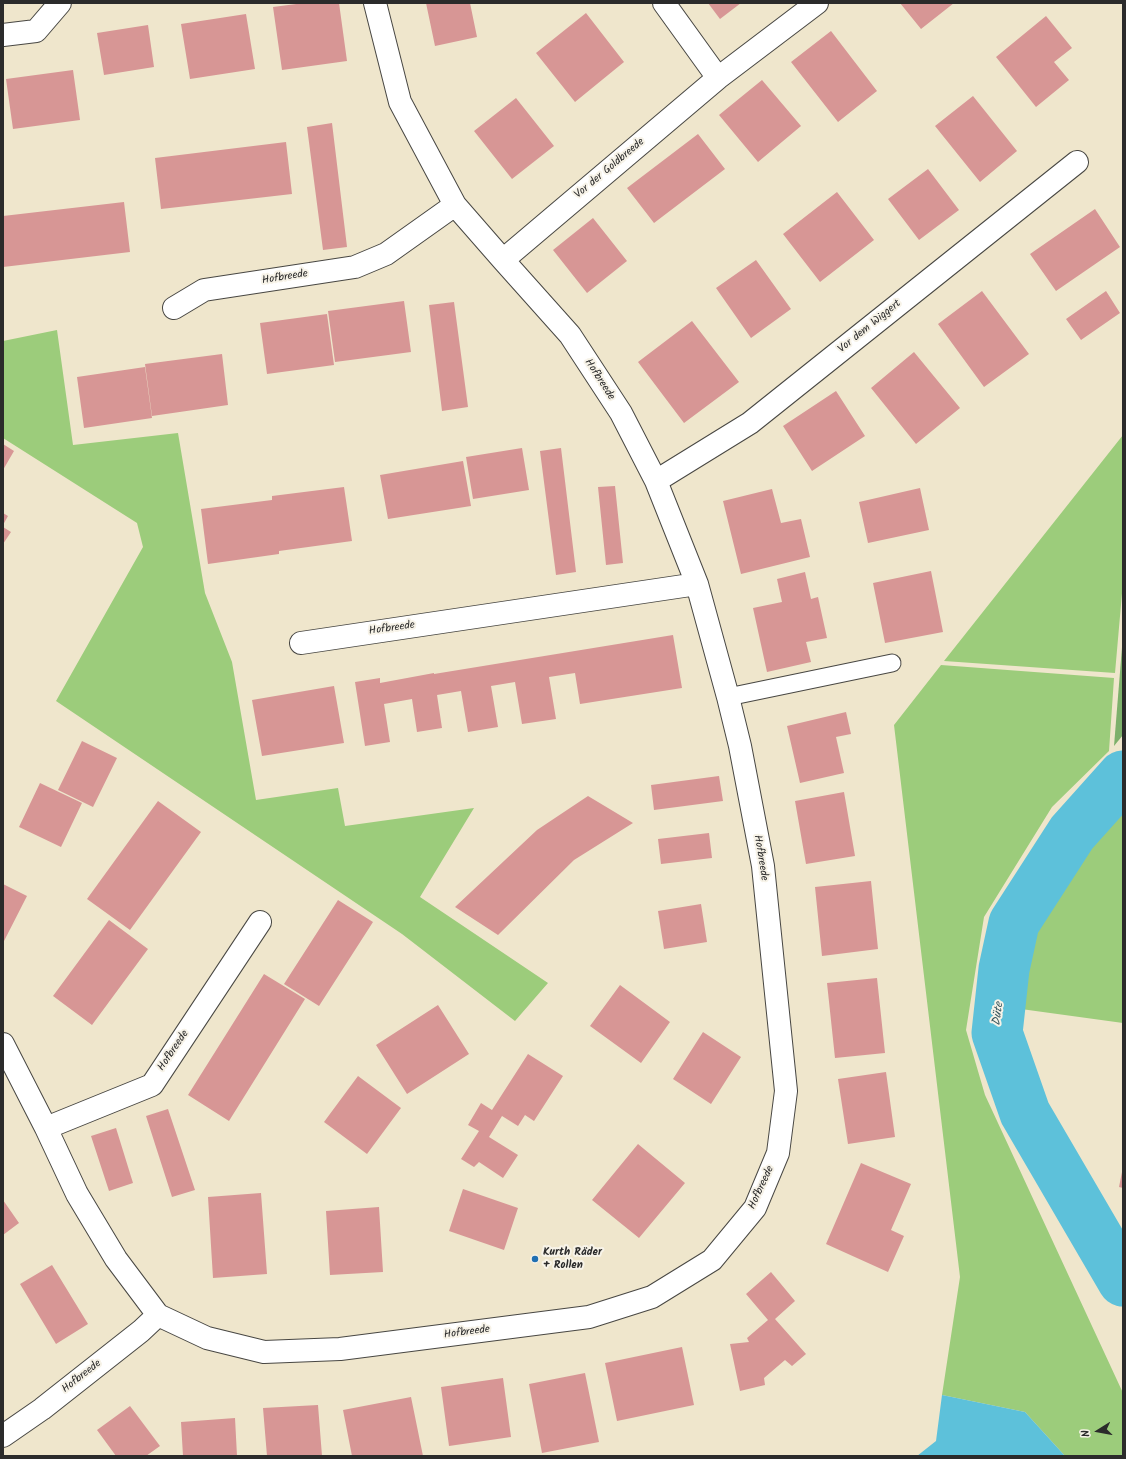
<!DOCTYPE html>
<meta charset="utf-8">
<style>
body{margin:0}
#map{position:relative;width:1126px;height:1459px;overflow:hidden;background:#efe6cc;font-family:Kalam,sans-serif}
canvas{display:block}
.frame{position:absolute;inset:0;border:4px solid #2b2b2b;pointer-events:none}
.north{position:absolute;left:1078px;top:1411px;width:40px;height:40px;-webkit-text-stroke:3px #f7f3e8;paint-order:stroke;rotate:259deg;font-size:11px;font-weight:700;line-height:16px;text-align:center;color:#2b2b2b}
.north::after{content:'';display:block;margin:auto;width:14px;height:18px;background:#2b2b2b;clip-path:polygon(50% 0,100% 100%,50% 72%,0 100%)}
</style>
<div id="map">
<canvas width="1126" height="1459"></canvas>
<div class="frame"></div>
<div class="north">N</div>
</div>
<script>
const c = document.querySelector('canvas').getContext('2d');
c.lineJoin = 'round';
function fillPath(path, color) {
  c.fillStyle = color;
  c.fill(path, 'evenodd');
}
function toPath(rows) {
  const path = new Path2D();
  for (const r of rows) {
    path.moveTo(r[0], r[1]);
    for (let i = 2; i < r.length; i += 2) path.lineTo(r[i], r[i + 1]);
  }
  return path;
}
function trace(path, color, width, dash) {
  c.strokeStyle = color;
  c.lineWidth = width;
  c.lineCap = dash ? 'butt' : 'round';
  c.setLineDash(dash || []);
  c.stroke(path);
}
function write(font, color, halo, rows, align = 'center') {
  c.font = font + ' Kalam,sans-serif';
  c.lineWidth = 4;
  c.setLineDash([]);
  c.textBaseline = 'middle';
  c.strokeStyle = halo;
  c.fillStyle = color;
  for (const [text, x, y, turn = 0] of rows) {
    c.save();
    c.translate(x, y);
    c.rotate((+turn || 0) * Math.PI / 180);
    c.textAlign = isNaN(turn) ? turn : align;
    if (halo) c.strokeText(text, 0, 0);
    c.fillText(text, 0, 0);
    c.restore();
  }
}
fillPath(toPath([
 [57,330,73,445,178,433,205,593,232,662,256,800,338,788,345,826,474,808,420,897,548,983,515,1021,402,934,56,701,143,547,137,523,3,438,3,341],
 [1123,435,1123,582,1115,673,944,661],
 [941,665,1114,678,1109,751,1052,807,984,917,966,1030,985,1095,1123,1393,1123,1456,1065,1456,1025,1412,942,1395,960,1277,894,725],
 [1123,813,1123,1023,1021,1009,1035,935,1088,852]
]), '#9ccc7b');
fillPath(toPath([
 [1123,635,1123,735,1114,746]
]), '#7db06b');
fillPath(toPath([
 [942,1395,1025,1412,1065,1456,917,1456,936,1441]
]), '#5dc1da');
trace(toPath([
 [1123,776,1072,833,1014,923,1004,969,997,1033,1025,1113,1123,1281]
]), '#5dc1da', 51);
fillPath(toPath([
 [304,3,339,3,347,61,282,70,273,7],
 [426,3,470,3,477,37,435,46],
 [708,3,741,3,720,19],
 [900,3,954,3,921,29],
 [586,13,624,62,575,102,536,53],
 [246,14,255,69,190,79,181,24],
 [1046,16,1072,48,1054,62,1069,80,1036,107,996,57],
 [148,25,154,67,104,75,97,33],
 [831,31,877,91,838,122,791,62],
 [73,70,80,120,13,129,6,79],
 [762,80,801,126,758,162,719,115],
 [973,96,1017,151,980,182,935,126],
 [516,98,554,146,512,179,474,131],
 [332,123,347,247,323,250,307,127],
 [698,134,725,169,654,223,627,188],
 [286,142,292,194,161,209,155,158],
 [928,169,959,210,919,240,888,199],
 [837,192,874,240,820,282,783,234],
 [124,202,130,252,3,267,3,216],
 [1095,209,1120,247,1056,291,1030,254],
 [593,218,627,261,587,293,553,250],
 [756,260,791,309,751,338,716,288],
 [982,291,1029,354,984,387,938,324],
 [1106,291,1120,313,1081,340,1066,319],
 [404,301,411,352,335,362,328,311],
 [454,302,468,407,442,411,429,305],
 [327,314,334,365,267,374,260,323],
 [692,321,739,382,684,423,638,362],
 [914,352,960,408,916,444,871,388],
 [222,354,228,405,152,416,145,364],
 [145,367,152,418,84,428,77,377],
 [836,391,865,436,812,471,783,426],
 [3,444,14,451,3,470],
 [522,448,529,490,473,499,466,457],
 [561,448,576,572,556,575,540,451],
 [463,461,471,506,388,519,380,475],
 [615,486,623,563,606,565,598,487],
 [344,487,352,541,279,551,279,554,208,564,201,509,272,500,272,496],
 [920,488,929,530,868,543,859,502],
 [772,489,781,523,801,519,810,557,741,574,723,501],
 [3,513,8,516,3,525],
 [3,527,11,532,3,544],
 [931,571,943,632,885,643,873,583],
 [805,572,811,599,818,597,827,638,806,642,811,662,767,672,753,608,782,602,777,579],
 [673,635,682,688,580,704,575,673,549,677,556,719,522,724,515,682,491,686,498,727,468,732,461,691,437,695,442,728,417,732,412,699,384,704,390,742,365,746,355,682,380,678,380,683,434,673,434,674],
 [334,686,344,743,262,756,252,700],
 [846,712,851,734,836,737,844,773,800,783,787,726],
 [82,741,117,758,93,807,58,790],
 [719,776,723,801,654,810,651,785],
 [40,783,82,803,61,847,19,827],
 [844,792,855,856,806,864,795,801],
 [588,796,633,823,574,860,498,935,455,907,537,830],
 [158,801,201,832,130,930,87,899],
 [709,833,712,858,661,864,658,839],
 [871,881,878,949,822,956,815,887],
 [3,884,27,896,3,943],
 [338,900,373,922,319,1006,284,984],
 [701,904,707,942,664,949,658,911],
 [109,920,148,949,92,1025,53,996],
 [264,974,305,999,229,1121,188,1095],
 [877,978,885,1053,835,1058,827,983],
 [620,985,670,1022,641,1063,590,1026],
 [438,1005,469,1054,407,1094,376,1045],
 [703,1032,741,1057,711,1104,673,1079],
 [528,1054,563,1076,534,1121,525,1115,518,1126,502,1116,489,1137,518,1155,503,1178,479,1162,474,1167,461,1159,479,1131,468,1125,481,1103,492,1110],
 [886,1072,895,1137,848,1144,838,1079],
 [358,1076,401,1108,367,1154,324,1122],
 [168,1109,195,1190,172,1197,146,1116],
 [116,1128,133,1183,109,1191,91,1136],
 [638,1144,685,1183,639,1238,592,1200],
 [861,1163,911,1184,891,1230,904,1236,888,1272,826,1244],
 [1122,1172,1123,1172,1123,1188,1119,1187],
 [463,1189,518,1208,504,1250,449,1231],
 [261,1193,267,1274,213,1278,208,1197],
 [3,1200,19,1223,3,1235],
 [379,1207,383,1272,330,1275,326,1211],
 [52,1265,88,1324,56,1344,20,1284],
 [771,1272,795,1301,775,1319,806,1354,792,1366,785,1360,764,1378,765,1385,740,1391,730,1344,749,1342,747,1338,768,1320,746,1294],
 [682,1347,694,1405,617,1421,605,1363],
 [585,1373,599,1442,542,1453,529,1384],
 [503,1378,511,1437,449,1446,441,1387],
 [411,1397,423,1456,352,1456,343,1410],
 [318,1405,322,1456,267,1456,263,1408],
 [130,1406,160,1446,146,1456,116,1456,97,1430],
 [235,1418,237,1456,183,1456,181,1422]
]), '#d79695');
const lane = toPath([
 [728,697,892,663]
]);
const street = toPath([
 [664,3,718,78],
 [3,35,36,31,60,3],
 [503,260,718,78,817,3],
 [174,308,204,290,355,267,386,254,455,205],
 [656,481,750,423,1077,162],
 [301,643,697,584],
 [3,1044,46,1128,77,1194,116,1259,158,1315,207,1338,264,1352,340,1349,589,1317,652,1297,712,1260,755,1208,778,1153,786,1091,763,866,740,746,728,697,697,584,656,481,621,413,570,335,503,260,455,205,400,102,375,3],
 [46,1128,152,1085,260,922],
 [3,1436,42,1409,141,1331,158,1315]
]);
trace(lane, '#484743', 19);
trace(street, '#484743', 24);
trace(lane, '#fff', 17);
trace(street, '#fff', 22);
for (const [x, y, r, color] of [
 [535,1259,4,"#1f6fb2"]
]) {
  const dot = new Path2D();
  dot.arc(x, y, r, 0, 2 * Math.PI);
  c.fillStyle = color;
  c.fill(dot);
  trace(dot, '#f7f3e8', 1.5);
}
write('11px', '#2b2b2b', '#f7f3e8', [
 ["Vor der Goldbreede",610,169,-40],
 ["Hofbreede",285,278,-9],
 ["Vor dem Wiggert",870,327,-39],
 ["Hofbreede",599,380,57],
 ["Hofbreede",392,629,-8],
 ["Hofbreede",760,858,81],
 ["Hofbreede",174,1051,-56],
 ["Hofbreede",762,1188,-65],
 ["Hofbreede",467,1333,-7],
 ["Hofbreede",82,1377,-38]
]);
write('bold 11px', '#2b2b2b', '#f7f3e8', [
 ["Kurth Räder",543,1253],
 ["+ Rollen",543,1266]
], 'left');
write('italic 12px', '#3a5860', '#f7f3e8', [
 ["Düte",999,1014,-83]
]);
</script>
